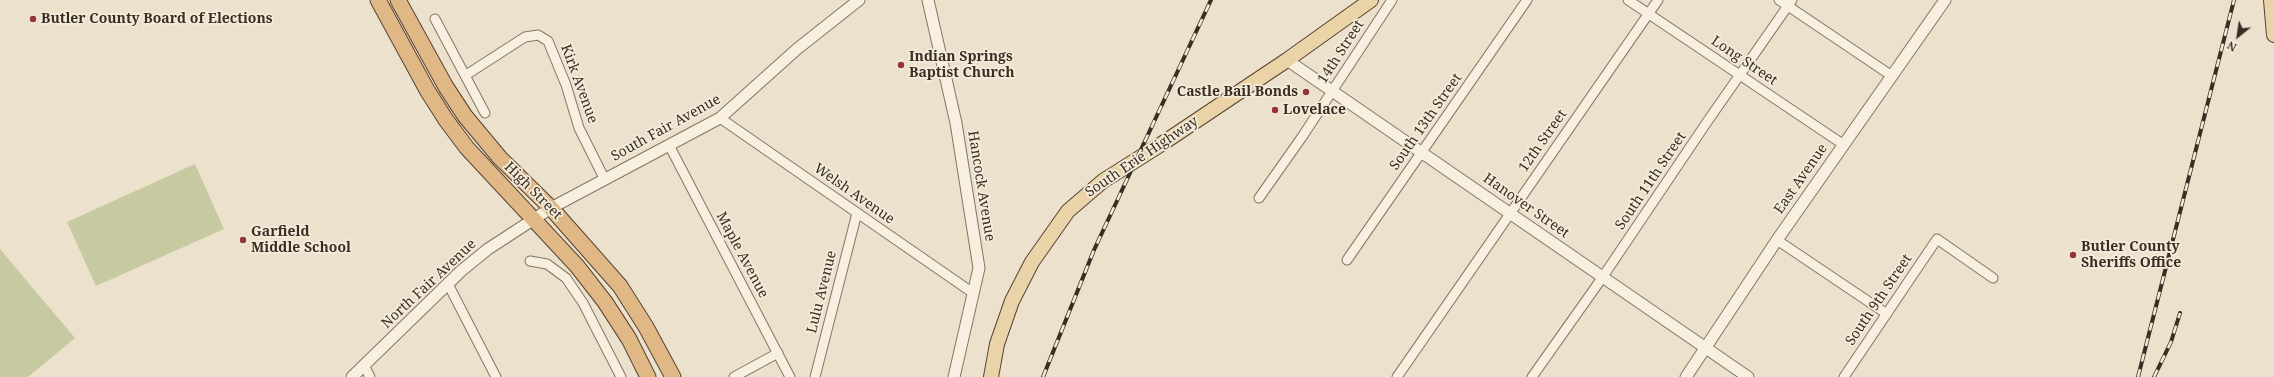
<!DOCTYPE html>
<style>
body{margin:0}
#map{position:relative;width:2274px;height:377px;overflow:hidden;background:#ece1cc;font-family:"Noto Serif",serif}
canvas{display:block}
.north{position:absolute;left:2218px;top:16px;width:40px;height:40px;-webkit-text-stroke:3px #f4ecdb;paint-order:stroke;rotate:210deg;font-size:11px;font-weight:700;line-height:16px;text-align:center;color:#3a2d23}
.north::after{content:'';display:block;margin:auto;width:14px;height:18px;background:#3a2d23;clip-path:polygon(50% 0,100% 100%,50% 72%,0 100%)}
</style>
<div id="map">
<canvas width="2274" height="377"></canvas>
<div class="north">N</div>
</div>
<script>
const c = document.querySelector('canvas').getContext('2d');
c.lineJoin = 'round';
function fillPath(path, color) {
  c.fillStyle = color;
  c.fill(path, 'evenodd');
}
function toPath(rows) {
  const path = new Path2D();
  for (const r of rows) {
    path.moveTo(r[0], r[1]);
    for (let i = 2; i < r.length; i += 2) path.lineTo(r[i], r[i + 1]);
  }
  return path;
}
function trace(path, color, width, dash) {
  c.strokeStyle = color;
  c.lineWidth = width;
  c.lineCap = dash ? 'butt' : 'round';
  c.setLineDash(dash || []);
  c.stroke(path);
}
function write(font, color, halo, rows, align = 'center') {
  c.font = font + ' "Noto Serif",serif';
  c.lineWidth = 3.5;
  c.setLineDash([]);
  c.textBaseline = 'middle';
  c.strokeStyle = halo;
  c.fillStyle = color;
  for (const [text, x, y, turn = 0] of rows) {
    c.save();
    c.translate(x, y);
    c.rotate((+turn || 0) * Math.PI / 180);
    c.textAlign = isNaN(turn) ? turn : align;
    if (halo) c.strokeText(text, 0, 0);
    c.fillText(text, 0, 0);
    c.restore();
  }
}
fillPath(toPath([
 [195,164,224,229,96,286,67,222],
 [0,249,75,338,28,377,0,377]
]), '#c7caa0');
const minor = toPath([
 [1628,0,1844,145],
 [1779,0,1892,76],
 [435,19,485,113],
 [466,75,525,37,538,35,548,41,566,85,579,128,605,180],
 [720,118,973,293],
 [669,145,790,377],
 [1259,198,1302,137,1392,0],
 [1777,240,1887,314],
 [1347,260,1527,0],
 [530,261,547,264,566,278,583,303,621,377],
 [448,284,496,377],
 [364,365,370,377],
 [734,377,778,353],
 [815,377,857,213],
 [1397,377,1658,0],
 [1532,377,1602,278,1707,122,1792,0],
 [1844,377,1937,239,1993,278]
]);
const tertiary = toPath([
 [928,0,956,123,979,268,954,377],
 [1287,60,1748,377],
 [352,377,461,271,488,249,551,208,720,118,797,49,859,0],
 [1686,377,1777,240,1945,0]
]);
const primary = toPath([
 [2271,0,2274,35],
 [991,377,997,344,1012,301,1032,262,1068,211,1103,181,1160,145,1287,60,1371,0]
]);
const trunk = toPath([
 [378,0,427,90,446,120,467,148,577,266,605,302,629,339,648,377],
 [398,0,446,87,465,116,500,158,551,208,620,286,646,327,673,377]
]);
trace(minor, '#887461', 11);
trace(tertiary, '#887461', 13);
trace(primary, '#574334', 16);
trace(trunk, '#574334', 17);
trace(minor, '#f7efdf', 9);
trace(tertiary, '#f7efdf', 11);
trace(primary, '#ebd3a8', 14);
trace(trunk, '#dfb886', 15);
const rail = toPath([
 [1043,377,1094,250,1211,0],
 [2138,377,2234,0],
 [2154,377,2171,342,2180,313]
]);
trace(rail, '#3a2d23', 4);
trace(rail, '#f4ecdb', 2.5, [8]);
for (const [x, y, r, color] of [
 [33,19,4,"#93353a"],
 [901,65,4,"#93353a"],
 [1306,92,4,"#93353a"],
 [1275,110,4,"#93353a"],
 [243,240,4,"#93353a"],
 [2073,255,4,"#93353a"]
]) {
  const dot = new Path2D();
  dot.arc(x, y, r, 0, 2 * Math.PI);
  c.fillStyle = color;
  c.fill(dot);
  trace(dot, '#f4ecdb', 1.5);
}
write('bold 14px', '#3a2d23', '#f4ecdb', [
 ["Butler County Board of Elections",41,19],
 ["Indian Springs",909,57],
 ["Baptist Church",909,73],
 ["Castle Bail Bonds",1298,92,"right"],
 ["Lovelace",1283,110],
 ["Garfield",251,232],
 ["Middle School",251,248],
 ["Butler County",2081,247],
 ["Sheriffs Office",2081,263]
], 'left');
write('14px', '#3a2d23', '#f4ecdb', [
 ["14th Street",1341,52,-57],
 ["Long Street",1744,61,34],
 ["Kirk Avenue",579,84,70],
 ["South 13th Street",1426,122,-55],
 ["South Fair Avenue",666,128,-29],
 ["12th Street",1543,141,-55],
 ["South Erie Highway",1142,157,-34],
 ["East Avenue",1801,179,-55],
 ["South 11th Street",1651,181,-56],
 ["Hancock Avenue",981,186,81],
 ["High Street",533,191,45],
 ["Welsh Avenue",854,194,35],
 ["Hanover Street",1526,206,35],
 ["Maple Avenue",742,255,62],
 ["North Fair Avenue",429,284,-43],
 ["Lulu Avenue",822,292,-76],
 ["South 9th Street",1879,300,-56]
]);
</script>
